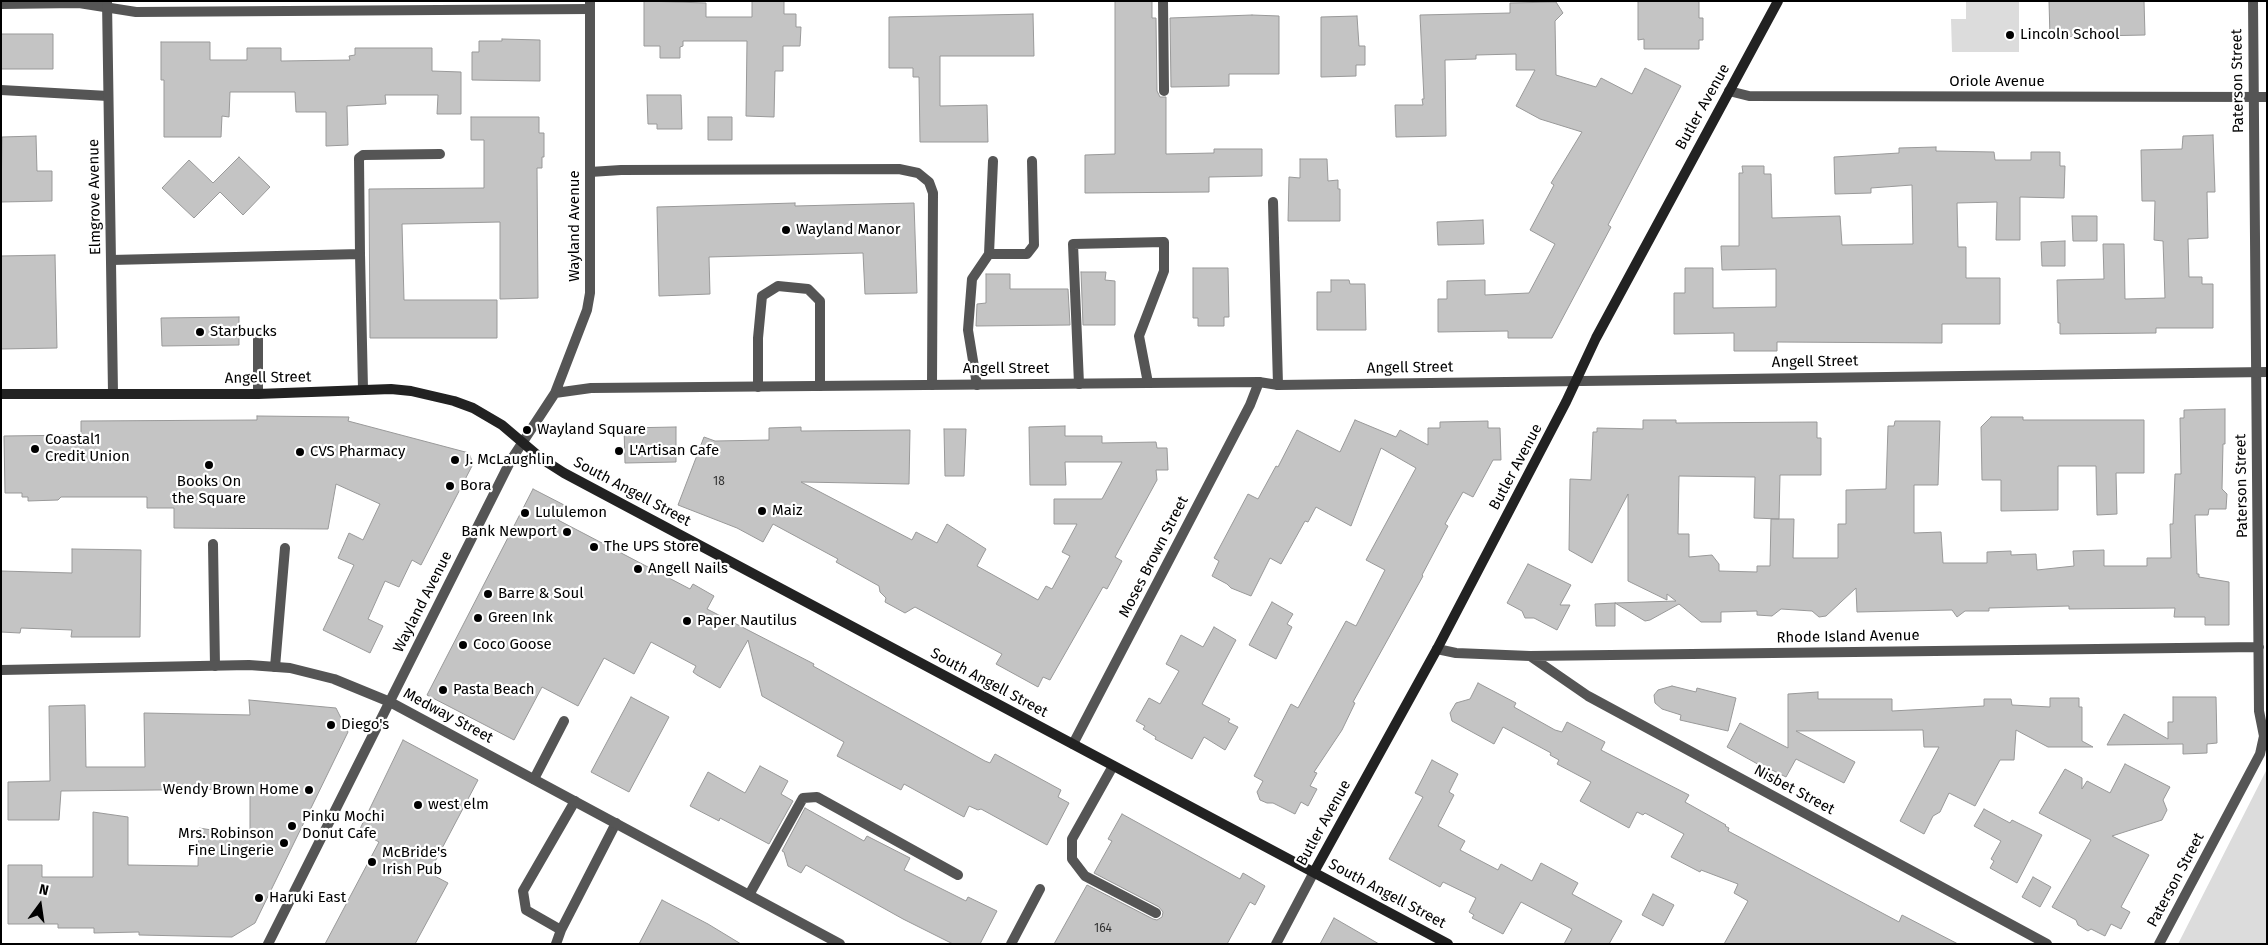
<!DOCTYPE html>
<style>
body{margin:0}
#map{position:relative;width:2268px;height:945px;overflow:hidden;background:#fff;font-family:"Fira Sans",sans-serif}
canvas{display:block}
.frame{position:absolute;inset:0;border:2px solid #000;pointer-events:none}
.north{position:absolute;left:15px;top:880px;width:50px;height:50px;-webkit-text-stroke:4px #fff;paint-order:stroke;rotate:14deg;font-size:14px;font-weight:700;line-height:20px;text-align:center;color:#000}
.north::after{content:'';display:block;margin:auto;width:18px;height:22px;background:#000;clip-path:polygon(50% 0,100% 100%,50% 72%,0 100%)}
</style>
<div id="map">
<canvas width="2268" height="945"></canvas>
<div class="frame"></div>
<div class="north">N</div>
</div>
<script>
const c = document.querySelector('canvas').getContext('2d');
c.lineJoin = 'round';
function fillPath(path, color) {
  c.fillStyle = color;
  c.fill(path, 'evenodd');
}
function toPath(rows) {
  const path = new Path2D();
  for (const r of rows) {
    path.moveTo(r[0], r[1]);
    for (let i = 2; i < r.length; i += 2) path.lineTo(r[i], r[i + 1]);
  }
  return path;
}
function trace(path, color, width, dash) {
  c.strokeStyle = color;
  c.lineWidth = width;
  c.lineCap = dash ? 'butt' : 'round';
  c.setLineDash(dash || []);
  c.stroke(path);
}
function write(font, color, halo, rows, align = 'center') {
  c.font = font + ' "Fira Sans",sans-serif';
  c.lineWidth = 4.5;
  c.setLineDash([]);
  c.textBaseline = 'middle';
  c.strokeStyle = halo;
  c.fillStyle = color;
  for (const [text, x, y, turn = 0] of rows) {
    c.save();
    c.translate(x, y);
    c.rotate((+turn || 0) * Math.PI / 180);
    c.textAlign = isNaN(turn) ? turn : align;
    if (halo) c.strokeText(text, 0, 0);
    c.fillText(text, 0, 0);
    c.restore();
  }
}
fillPath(toPath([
 [1966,1,2019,1,2019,52,1952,52,1951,19,1966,19],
 [2267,769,2267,944,2178,944]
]), '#dcdcdc');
const building = toPath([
 [644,1,706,3,706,17,752,17,752,1,784,1,784,14,796,14,796,27,801,27,800,46,783,46,783,71,775,71,774,117,746,116,747,41,683,41,683,46,680,47,680,58,660,58,660,46,644,46,644,1],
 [1115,1,1152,1,1152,18,1156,18,1157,91,1160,97,1166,97,1166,154,1214,153,1214,149,1262,149,1262,176,1209,177,1209,192,1085,193,1085,155,1115,154,1115,1],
 [1638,1,1699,1,1699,18,1703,18,1703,40,1699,40,1699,49,1644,49,1644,39,1638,40,1638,1],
 [2049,1,2144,1,2145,35,2050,37,2049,1],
 [1556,2,1563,13,1555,21,1556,75,1596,87,1601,78,1632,94,1645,68,1681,86,1608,225,1611,227,1552,338,1508,338,1508,331,1438,332,1438,299,1447,299,1447,281,1485,280,1485,295,1529,293,1555,244,1530,230,1554,185,1551,183,1582,132,1540,119,1516,106,1535,70,1516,70,1516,54,1476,55,1476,59,1445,60,1446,136,1396,137,1395,105,1423,105,1422,99,1424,99,1420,15,1510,13,1510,3,1556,2],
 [1033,14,1034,56,940,56,940,106,987,105,988,142,920,142,919,77,913,77,913,68,889,68,889,17,1033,14],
 [1252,15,1279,16,1279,74,1229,74,1229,86,1171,87,1170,18,1252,15],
 [1357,16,1359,46,1365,46,1365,65,1356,65,1356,76,1321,77,1321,17,1357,16],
 [1,34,53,34,53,69,1,69,1,34],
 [502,39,540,40,540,81,472,80,472,52,479,52,479,41,502,41,502,39],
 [161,42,210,42,210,60,247,60,247,48,281,48,281,61,350,60,349,56,355,55,355,48,432,48,432,71,461,72,461,114,437,114,438,95,385,95,386,104,347,106,348,145,326,146,326,112,296,112,295,92,230,92,229,117,222,116,221,137,164,137,164,80,161,80,161,42],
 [647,95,681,95,682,129,657,129,657,124,648,124,647,95],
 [471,117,539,117,539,133,544,133,544,157,542,157,542,168,537,168,538,298,500,299,500,222,402,224,404,300,497,300,497,338,370,338,369,189,484,188,484,140,471,140,471,117],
 [708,117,732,117,732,140,708,140,708,117],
 [2213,135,2215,192,2207,192,2208,238,2188,239,2189,277,2202,277,2202,284,2213,284,2213,328,2156,328,2156,333,2060,334,2060,323,2058,323,2057,280,2104,279,2103,244,2124,244,2125,299,2165,298,2163,241,2154,240,2155,201,2142,201,2141,150,2182,149,2183,136,2213,135],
 [36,136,37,171,52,171,52,201,1,202,2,137,36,136],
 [1936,147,1936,151,1994,152,1995,160,2031,160,2031,152,2060,152,2060,166,2065,166,2064,198,2020,197,2020,240,1996,240,1997,202,1957,203,1958,247,1966,247,1966,278,2000,278,2000,324,1942,324,1942,343,1777,342,1777,351,1734,351,1734,333,1674,334,1674,293,1685,293,1685,268,1713,268,1713,308,1776,307,1776,269,1722,270,1721,246,1739,246,1739,173,1743,173,1742,166,1764,166,1764,174,1771,174,1772,218,1840,216,1842,245,1913,244,1912,185,1871,188,1871,193,1835,194,1834,157,1899,153,1899,148,1936,147],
 [239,157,270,187,243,215,220,192,194,218,162,188,189,160,213,183,239,157],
 [1300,159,1327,159,1328,181,1338,180,1338,189,1340,189,1340,221,1288,221,1289,177,1300,178,1300,159],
 [795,203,795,206,914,203,917,293,865,294,863,253,709,257,710,294,659,296,657,207,795,203],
 [2072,216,2097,216,2097,241,2073,241,2072,216],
 [1483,220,1484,244,1438,245,1437,222,1483,220],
 [2065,241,2065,266,2042,266,2041,242,2065,241],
 [55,255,57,348,1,349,1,256,55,255],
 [1193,268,1228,268,1229,317,1224,317,1224,326,1198,326,1198,318,1193,318,1193,268],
 [1081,272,1106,272,1105,280,1115,281,1115,325,1083,325,1081,272],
 [986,274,1010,274,1010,289,1068,289,1070,325,976,326,977,304,986,303,986,274],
 [1331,280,1349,280,1350,284,1365,284,1366,330,1317,330,1317,292,1331,292,1331,280],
 [239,317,239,345,162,346,161,318,239,317],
 [2225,409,2225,444,2223,444,2222,489,2227,494,2226,509,2209,509,2208,515,2195,515,2197,574,2199,574,2199,577,2229,582,2229,625,2205,625,2205,617,2174,617,2175,608,2069,609,2069,606,1989,608,1989,611,1965,611,1957,617,1952,610,1857,612,1856,588,1826,616,1819,617,1812,611,1781,609,1772,616,1757,615,1757,611,1721,612,1721,622,1701,622,1679,604,1650,620,1645,621,1615,603,1676,601,1667,594,1667,600,1628,581,1628,494,1592,563,1569,550,1570,479,1591,480,1593,432,1597,432,1597,428,1643,429,1643,420,1676,420,1676,423,1817,422,1817,438,1821,438,1821,475,1780,475,1779,519,1754,518,1755,477,1679,476,1678,534,1689,534,1689,557,1712,555,1719,564,1719,571,1757,572,1757,566,1770,566,1771,519,1794,519,1793,558,1838,558,1838,524,1846,524,1846,490,1886,489,1888,426,1894,426,1895,421,1940,421,1938,485,1914,485,1914,533,1941,532,1943,563,1987,563,1987,552,2011,551,2011,555,2036,554,2037,570,2074,566,2073,551,2104,550,2104,566,2147,566,2147,558,2171,558,2170,524,2173,524,2175,474,2181,474,2180,418,2184,418,2184,410,2225,409],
 [257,416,349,417,348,421,469,453,473,464,421,565,412,560,399,587,385,581,368,619,383,626,370,653,323,630,354,565,338,558,349,533,363,540,380,504,336,484,328,529,174,528,174,508,147,508,147,497,61,497,58,500,28,501,28,497,22,497,22,493,5,493,4,436,81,435,81,421,257,420,257,416],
 [1991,417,2023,417,2023,420,2144,420,2144,473,2116,473,2117,514,2097,515,2096,466,2058,466,2058,510,2001,511,2001,480,1982,480,1981,427,1991,417],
 [1355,420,1396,437,1400,430,1428,445,1428,428,1440,428,1440,422,1488,421,1488,428,1500,428,1501,460,1493,460,1473,497,1463,492,1445,524,1448,526,1422,575,1423,576,1353,702,1355,703,1342,730,1314,772,1317,773,1310,786,1317,789,1308,806,1301,802,1295,814,1273,803,1267,803,1260,800,1257,792,1263,781,1254,776,1291,704,1298,708,1346,621,1356,626,1385,570,1366,560,1416,468,1381,448,1351,526,1316,507,1308,522,1305,521,1281,564,1270,558,1251,596,1231,588,1227,584,1212,576,1219,561,1214,558,1248,494,1258,499,1276,466,1278,467,1297,430,1340,452,1355,420],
 [1065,426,1065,436,1102,436,1102,443,1156,442,1157,448,1167,448,1168,470,1156,470,1157,480,1115,557,1122,561,1107,589,1103,587,1050,680,1043,677,1038,687,996,664,1002,654,915,607,905,613,885,602,886,598,880,592,879,586,836,562,838,559,773,524,763,542,737,528,678,505,704,437,715,441,769,440,769,428,801,427,801,431,910,430,909,484,801,482,912,540,916,532,937,543,947,524,986,549,977,566,1038,600,1046,586,1052,589,1070,556,1062,552,1077,524,1054,524,1054,499,1102,499,1122,462,1065,462,1066,485,1030,485,1029,427,1065,426],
 [676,427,676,462,625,463,624,428,676,427],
 [944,429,966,429,964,476,945,476,944,429],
 [533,489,566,506,558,520,690,589,693,584,714,596,707,609,814,664,813,666,985,761,990,763,995,754,1061,790,1058,797,1069,803,1047,845,981,809,978,810,969,806,964,817,904,784,901,790,837,756,844,742,762,696,748,640,720,688,697,675,693,672,696,666,651,642,634,674,604,658,578,706,542,687,514,740,427,695,533,489],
 [72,549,141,550,140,637,71,637,72,630,21,628,20,633,1,632,1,571,72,573,72,549],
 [1528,564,1571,585,1560,605,1570,605,1557,630,1534,618,1525,618,1522,611,1507,603,1528,564],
 [1272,602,1293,614,1287,624,1292,627,1276,659,1249,645,1272,602],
 [1615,603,1615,626,1596,626,1595,604,1615,603],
 [1214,627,1236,640,1202,704,1230,719,1228,722,1238,727,1225,750,1204,737,1192,759,1155,739,1156,737,1143,729,1145,726,1136,721,1149,698,1160,704,1179,671,1166,664,1181,635,1203,647,1214,627],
 [1478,683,1516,703,1514,707,1555,730,1562,732,1567,722,1605,742,1601,750,1689,795,1685,802,1726,825,1725,826,1729,828,1728,831,1899,922,1902,915,1958,944,1724,944,1748,901,1734,893,1738,884,1701,870,1700,872,1671,857,1684,834,1645,813,1643,815,1637,812,1629,828,1580,801,1591,782,1557,764,1559,760,1550,755,1551,753,1503,727,1494,744,1452,721,1450,713,1456,703,1470,699,1478,683],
 [1672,686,1696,692,1697,688,1736,698,1728,731,1680,720,1681,715,1662,709,1655,703,1654,695,1658,690,1672,686],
 [1818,692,1818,699,1892,699,1892,711,1984,706,1984,699,2011,699,2012,705,2050,707,2050,698,2079,698,2079,707,2082,707,2082,741,2093,747,2048,747,2016,730,2014,760,2000,760,1975,806,1949,793,1940,812,1933,816,1924,834,1900,821,1939,747,1924,747,1923,730,1796,731,1855,762,1844,783,1796,759,1786,777,1772,770,1766,773,1763,767,1727,747,1740,723,1788,748,1788,694,1818,692],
 [631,697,669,717,629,792,591,772,631,697],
 [2173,697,2216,697,2217,743,2207,744,2207,753,2183,754,2183,744,2107,745,2124,714,2168,739,2168,722,2173,722,2173,697],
 [249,700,336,708,348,732,255,923,232,937,139,935,139,932,94,933,94,928,58,928,58,924,8,924,8,865,42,865,42,877,93,877,93,812,128,817,128,865,198,866,199,828,250,836,250,789,61,791,59,820,8,820,8,782,50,781,49,706,85,705,86,767,145,767,144,713,250,715,249,700],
 [403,740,478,780,429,873,448,883,415,944,325,944,379,842,359,831,403,740],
 [1432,760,1458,774,1449,792,1454,795,1438,826,1465,841,1460,850,1498,870,1501,864,1532,881,1541,863,1578,883,1572,894,1622,921,1609,944,1564,944,1572,929,1521,902,1503,934,1472,918,1474,915,1469,912,1476,898,1443,882,1440,887,1389,859,1423,797,1415,793,1432,760],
 [2125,764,2170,787,2163,800,2167,810,2162,820,2112,836,2149,855,2121,907,2130,912,2121,929,2111,924,2105,936,2091,929,2088,931,2078,925,2076,920,2052,907,2091,840,2039,813,2065,769,2082,778,2082,789,2087,781,2110,793,2125,764],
 [760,766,788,781,781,794,793,801,769,844,720,818,719,821,690,806,708,772,745,793,760,766],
 [805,808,864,841,867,836,910,858,904,870,966,901,968,897,997,911,980,944,953,944,903,919,806,865,801,873,788,866,784,852,782,851,805,808],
 [1984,809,2010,823,2012,820,2042,835,2017,883,1990,868,1994,861,1991,859,2001,841,1974,826,1984,809],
 [1122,814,1240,879,1243,873,1265,886,1255,905,1250,902,1227,944,1054,944,1087,885,1153,919,1157,920,1162,917,1163,912,1159,907,1094,873,1112,841,1108,839,1122,814],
 [2033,877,2051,887,2040,907,2022,897,2033,877],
 [1653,894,1674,905,1663,926,1642,915,1653,894],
 [662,900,708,924,741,944,639,944,662,900],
 [1334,918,1379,944,1320,944,1334,918]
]);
fillPath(building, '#c4c4c4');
trace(building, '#999', 1);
trace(toPath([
 [1163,1,1164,91],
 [1,90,108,96],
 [590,172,621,170,899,169,918,173,929,182,933,193,932,385],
 [1273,202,1278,385],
 [360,254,359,158,363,155,440,154],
 [989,254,1027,254,1034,245,1032,161],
 [111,260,360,254,363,389],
 [258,332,258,394],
 [1079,384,1073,244,1164,242,1164,271,1139,336,1148,383],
 [977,385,968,330,972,279,989,254,993,161],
 [758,387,758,338,762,296,778,286,808,289,820,301,820,386],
 [213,544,215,666],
 [275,667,285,548],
 [1113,766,1072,839,1072,859,1085,876,1156,913],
 [534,779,564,721],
 [749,895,803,798,817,797,958,875],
 [561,930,526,910,523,891,575,801],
 [556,944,561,930,616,823],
 [1011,944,1040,889]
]), '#555', 10);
trace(toPath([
 [1,4,79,3,136,12,590,9],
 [1729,91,1749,96,2267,97],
 [1437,649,1456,653,1530,656,2259,647],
 [1530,656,1588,696,2047,944],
 [1,670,249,665,290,668,334,679,390,702,840,944],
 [1073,744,1250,405,1259,382],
 [2159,944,2260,754,2264,736,2259,711,2253,1]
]), '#555', 10);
trace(toPath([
 [107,1,113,393],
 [555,393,591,388,1259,382,1278,385,2267,372],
 [268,944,511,460,555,393,587,310,590,293,590,1],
 [1276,944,1314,872]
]), '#555', 10);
trace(toPath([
 [1,394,258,394,391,389,411,391,454,401,473,408,502,425,542,459,564,473,1448,944],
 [1314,872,1437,649,1566,402,1596,338,1778,1]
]), '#222', 10);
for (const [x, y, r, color] of [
 [2010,35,5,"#000"],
 [786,230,5,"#000"],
 [200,332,5,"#000"],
 [527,430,5,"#000"],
 [35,449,5,"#000"],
 [619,451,5,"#000"],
 [300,452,5,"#000"],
 [455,460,5,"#000"],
 [209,465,5,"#000"],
 [450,486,5,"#000"],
 [762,511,5,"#000"],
 [525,513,5,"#000"],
 [567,532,5,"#000"],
 [594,547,5,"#000"],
 [638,569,5,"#000"],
 [488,594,5,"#000"],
 [478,618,5,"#000"],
 [687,621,5,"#000"],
 [463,645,5,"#000"],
 [443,690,5,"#000"],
 [331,725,5,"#000"],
 [309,790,5,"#000"],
 [418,805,5,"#000"],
 [292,826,5,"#000"],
 [284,843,5,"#000"],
 [372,862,5,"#000"],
 [259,898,5,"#000"]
]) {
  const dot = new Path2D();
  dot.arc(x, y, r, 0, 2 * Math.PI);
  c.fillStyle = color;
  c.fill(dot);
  trace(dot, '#fff', 2);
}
write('12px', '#313131', null, [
 ["18",719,482],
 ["164",1103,929]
]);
write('15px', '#000', '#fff', [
 ["Lincoln School",2020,35],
 ["Wayland Manor",796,230],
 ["Starbucks",210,332],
 ["Wayland Square",537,430],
 ["Coastal1",45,440],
 ["Credit Union",45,457],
 ["L'Artisan Cafe",629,451],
 ["CVS Pharmacy",310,452],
 ["J. McLaughlin",465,460],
 ["Books On",209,482,"center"],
 ["the Square",209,499,"center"],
 ["Bora",460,486],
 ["Maiz",772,511],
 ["Lululemon",535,513],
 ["Bank Newport",557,532,"right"],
 ["The UPS Store",604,547],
 ["Angell Nails",648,569],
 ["Barre & Soul",498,594],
 ["Green Ink",488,618],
 ["Paper Nautilus",697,621],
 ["Coco Goose",473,645],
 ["Pasta Beach",453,690],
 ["Diego's",341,725],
 ["Wendy Brown Home",299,790,"right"],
 ["west elm",428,805],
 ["Pinku Mochi",302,817],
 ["Donut Cafe",302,834],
 ["Mrs. Robinson",274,834,"right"],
 ["Fine Lingerie",274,851,"right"],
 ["McBride's",382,853],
 ["Irish Pub",382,870],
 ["Haruki East",269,898]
], 'left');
write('15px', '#000', '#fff', [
 ["Paterson Street",2238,81,-91],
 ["Oriole Avenue",1997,82],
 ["Butler Avenue",1703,107,-61],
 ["Elmgrove Avenue",95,197,-91],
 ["Wayland Avenue",575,226,-90],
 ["Angell Street",1815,362,-1],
 ["Angell Street",1410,368,-1],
 ["Angell Street",1006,369],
 ["Angell Street",268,378,-1],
 ["Butler Avenue",1516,467,-62],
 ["Paterson Street",2242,486,-91],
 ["South Angell Street",632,492,28],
 ["Moses Brown Street",1154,557,-63],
 ["Wayland Avenue",423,602,-63],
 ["Rhode Island Avenue",1848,637,-1],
 ["South Angell Street",989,683,28],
 ["Medway Street",448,716,28],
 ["Nisbet Street",1794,790,28],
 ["Butler Avenue",1324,823,-61],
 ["Paterson Street",2176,880,-62],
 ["South Angell Street",1387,894,28]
]);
</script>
